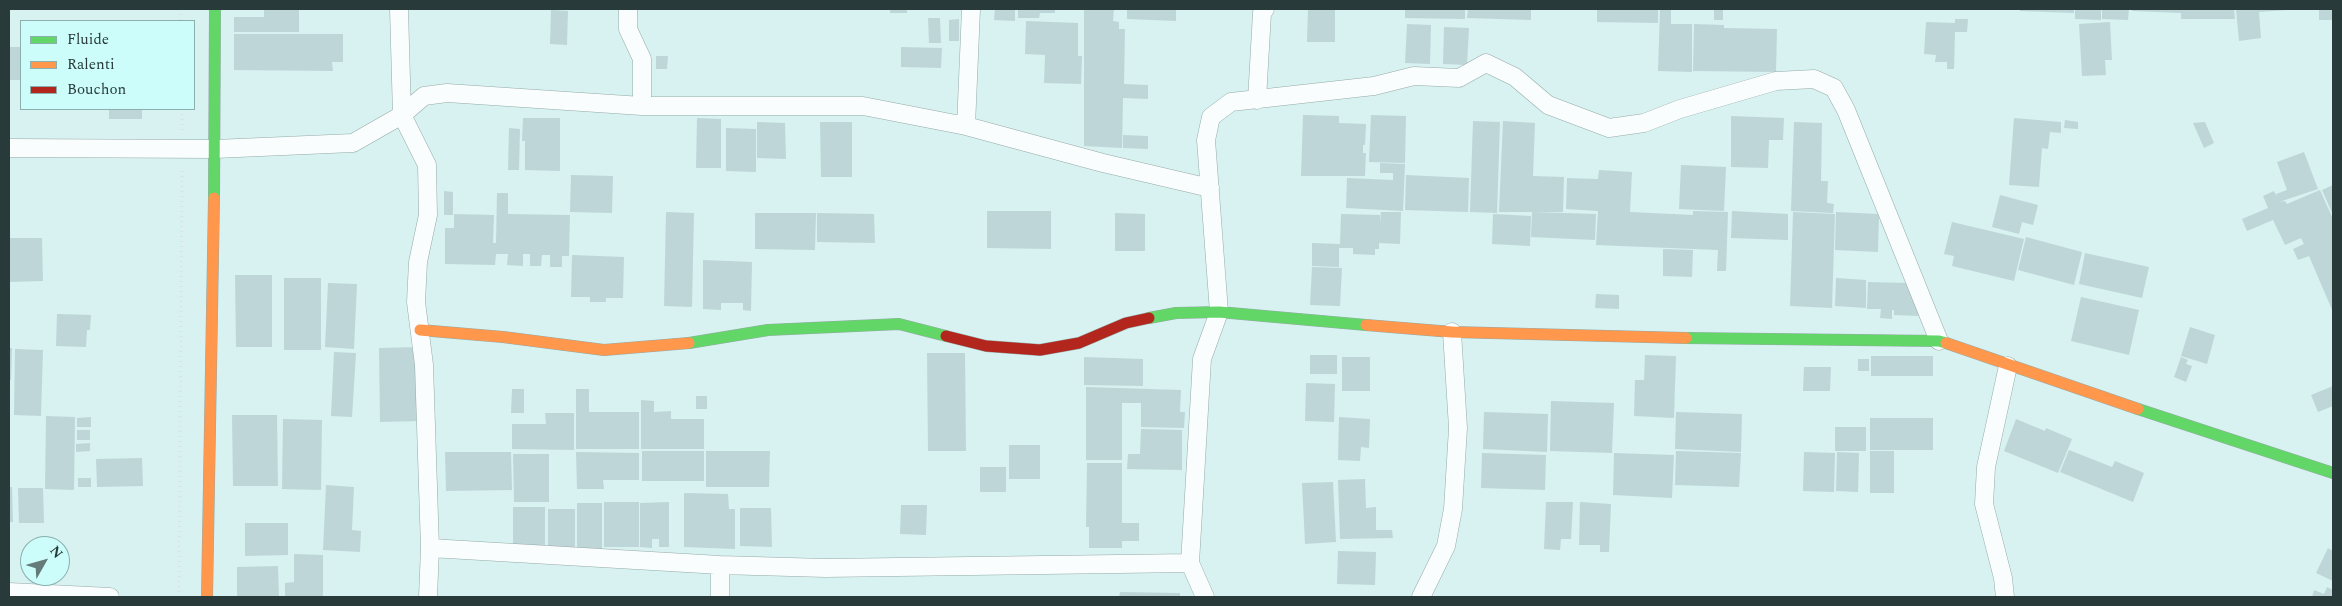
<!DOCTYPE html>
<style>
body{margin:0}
#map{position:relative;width:2342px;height:606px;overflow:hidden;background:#d7f2f0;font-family:Spectral,serif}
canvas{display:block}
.frame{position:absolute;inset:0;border:10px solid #283b3a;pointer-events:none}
.legend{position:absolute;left:20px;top:20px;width:175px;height:90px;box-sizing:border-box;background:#ccfdfa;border:1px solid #8aafad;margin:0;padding:6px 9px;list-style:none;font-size:15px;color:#283b3a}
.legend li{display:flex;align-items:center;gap:10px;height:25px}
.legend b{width:25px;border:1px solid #8aafad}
.north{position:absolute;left:20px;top:536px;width:50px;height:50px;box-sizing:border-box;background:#ccfdfa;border:1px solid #8aafad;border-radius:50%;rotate:52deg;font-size:14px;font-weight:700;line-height:20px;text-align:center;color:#283b3a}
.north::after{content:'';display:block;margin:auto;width:18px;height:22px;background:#657b7a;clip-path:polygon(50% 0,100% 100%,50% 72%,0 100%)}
</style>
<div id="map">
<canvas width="2342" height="606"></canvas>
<div class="frame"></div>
<ul class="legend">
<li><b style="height:6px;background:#63d668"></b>Fluide</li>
<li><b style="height:6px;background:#ff974d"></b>Ralenti</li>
<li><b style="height:6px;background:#b3261e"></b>Bouchon</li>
</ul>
<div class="north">N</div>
</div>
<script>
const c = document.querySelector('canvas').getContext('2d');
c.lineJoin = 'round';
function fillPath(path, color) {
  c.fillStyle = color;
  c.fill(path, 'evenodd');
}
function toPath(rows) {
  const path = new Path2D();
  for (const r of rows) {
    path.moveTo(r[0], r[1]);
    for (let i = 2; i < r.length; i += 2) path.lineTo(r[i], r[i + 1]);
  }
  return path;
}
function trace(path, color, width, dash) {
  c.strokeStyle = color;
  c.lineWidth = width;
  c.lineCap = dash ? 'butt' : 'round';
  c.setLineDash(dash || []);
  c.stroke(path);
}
fillPath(toPath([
 [264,9,299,9,299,32,234,32,234,17,264,17],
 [890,9,907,9,907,13,890,13],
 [995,9,1015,9,1015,21,994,20],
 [1018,9,1055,9,1055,13,1040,13,1039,18,1018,18],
 [1084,9,1114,9,1113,21,1119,22,1119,29,1125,29,1124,84,1148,85,1148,99,1123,98,1122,148,1084,146],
 [1127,9,1176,9,1176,21,1127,19],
 [1308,9,1335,9,1335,42,1307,42],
 [1405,9,1465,9,1465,19,1405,18],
 [1468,9,1531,9,1531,20,1467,18],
 [1597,9,1658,9,1658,23,1597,22],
 [1660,9,1671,9,1671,24,1692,24,1692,72,1658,71],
 [1714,9,1723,9,1723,20,1714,20],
 [2020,9,2074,9,2074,13,2020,11],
 [2075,9,2101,9,2101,20,2075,19],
 [2102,9,2129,9,2128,20,2102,19],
 [2132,9,2234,9,2235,19,2181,19,2181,13,2132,11],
 [2236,9,2288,9,2288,10,2259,12,2261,38,2239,41],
 [2319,9,2333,9,2333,20,2319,20],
 [551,10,568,11,567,45,550,44],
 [928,18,940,18,941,43,929,43],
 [959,19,959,41,949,41,949,20],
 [1955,19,1968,19,1967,32,1955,32,1954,69,1947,69,1947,62,1935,62,1936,55,1924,54,1926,22,1955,23],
 [1026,21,1078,23,1078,56,1082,56,1081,84,1044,83,1045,55,1025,54],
 [2110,22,2112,60,2105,60,2106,75,2082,76,2079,24],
 [1407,24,1431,25,1430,64,1405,63],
 [1694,24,1724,25,1724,28,1777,29,1776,72,1693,71],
 [1444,27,1469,28,1467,65,1443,64],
 [234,34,343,34,343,62,332,62,333,71,234,70],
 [9,47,21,47,21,80,9,80],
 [901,47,942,48,941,68,901,67],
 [656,56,668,56,667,69,656,69],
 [109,109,142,109,142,119,109,119],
 [1303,115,1339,116,1339,123,1366,124,1365,145,1363,145,1363,153,1366,153,1365,176,1301,176],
 [1371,115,1406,116,1405,163,1369,162],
 [1731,116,1784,118,1783,140,1769,140,1768,168,1731,167],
 [523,118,560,118,560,171,525,170,525,141,522,141],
 [697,118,721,119,721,168,696,168],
 [2014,118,2061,122,2061,133,2050,132,2048,149,2042,148,2039,187,2009,185],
 [2065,120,2078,122,2078,129,2064,128],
 [1473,121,1500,122,1497,213,1470,212],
 [1503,121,1535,123,1533,176,1564,177,1563,212,1499,212],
 [757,122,785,123,786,159,757,158],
 [820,122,852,122,852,177,821,177],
 [1794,122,1822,123,1821,181,1828,181,1827,203,1834,204,1833,213,1791,211],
 [2205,122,2214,143,2204,148,2193,123],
 [509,128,520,129,519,170,508,170],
 [726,128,756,129,756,172,726,171],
 [1123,135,1148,136,1148,149,1123,148],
 [2304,152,2318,189,2279,202,2285,201,2287,204,2320,190,2333,219,2333,312,2309,256,2298,260,2293,249,2304,244,2301,238,2285,245,2273,220,2247,231,2242,219,2268,208,2263,196,2274,191,2278,199,2276,194,2287,190,2277,162],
 [1380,163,1405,164,1403,211,1346,208,1347,178,1393,180,1393,173,1380,173],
 [1681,165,1726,167,1724,211,1679,209],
 [1599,170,1632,172,1630,212,1693,215,1693,211,1728,212,1726,271,1717,271,1718,250,1596,245,1598,211,1566,209,1567,178,1598,179],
 [571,175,613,176,612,213,570,212],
 [1406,175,1469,178,1468,212,1405,210],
 [2333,185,2333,215,2322,190],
 [444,191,453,192,453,215,444,215],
 [497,193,508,193,508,214,570,215,569,256,562,256,562,267,550,267,550,255,542,255,541,266,530,266,530,254,523,254,523,266,507,265,508,254,496,254,495,265,445,264,445,228,454,228,454,214,494,215,493,243,496,243],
 [2000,195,2038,205,2033,225,2022,222,2019,234,1992,227],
 [987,211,1051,211,1051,249,987,248],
 [1732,211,1788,214,1788,240,1731,238],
 [666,212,694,213,692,307,664,306],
 [1381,212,1401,212,1400,244,1379,243,1379,249,1375,249,1375,255,1353,254,1353,248,1339,248,1339,267,1312,266,1312,243,1340,244,1341,214,1380,215,1380,223],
 [1532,212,1596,214,1595,240,1531,237],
 [1793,212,1835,214,1832,308,1790,306],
 [1836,212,1879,214,1878,252,1835,250],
 [755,213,816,213,815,250,755,249],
 [817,213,874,214,875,243,817,242],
 [1115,213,1145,214,1145,251,1115,251],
 [1493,214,1531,216,1530,246,1492,244],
 [1952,222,2024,239,2014,281,1952,266,1954,256,1944,254],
 [2026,237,2082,252,2074,285,2018,270],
 [9,238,42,238,43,281,9,282],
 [1663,249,1693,250,1692,277,1663,276],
 [2085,253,2149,267,2142,298,2079,284],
 [572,255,624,257,623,298,606,298,606,302,590,302,590,297,571,297],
 [703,260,752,262,751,311,743,310,743,303,721,303,721,310,703,309],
 [1312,267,1342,268,1340,306,1310,305],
 [235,275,272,275,272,347,236,347],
 [284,278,321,278,321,350,284,350],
 [1836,278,1866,280,1866,308,1835,306],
 [1868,282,1909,283,1919,316,1894,315,1894,310,1892,310,1892,319,1880,318,1881,309,1867,309],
 [328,283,357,284,354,349,325,347],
 [1596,294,1619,295,1619,309,1595,308],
 [2081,297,2139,310,2129,355,2071,341],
 [57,314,91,315,90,330,87,330,86,347,56,346],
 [2190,327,2215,335,2207,364,2181,356],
 [419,347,420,421,380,422,379,348],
 [9,348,12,348,11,380,9,380],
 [15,349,43,350,41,416,14,415],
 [334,352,356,353,352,417,331,416],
 [927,353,965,353,966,451,928,451],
 [1310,355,1337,355,1337,374,1310,374],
 [1645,355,1676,356,1674,418,1634,416,1635,380,1644,380],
 [1871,356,1933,356,1933,376,1871,376],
 [1084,357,1143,359,1143,386,1084,385],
 [1342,357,1370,357,1370,391,1342,391],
 [2181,357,2188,360,2186,364,2192,366,2186,382,2174,377],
 [1858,359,1869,359,1869,371,1858,371],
 [1804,367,1831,367,1830,391,1803,391],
 [1306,383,1335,384,1334,422,1305,421],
 [2333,386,2333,406,2318,412,2311,395],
 [1086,387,1181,390,1180,412,1185,412,1184,428,1141,427,1141,403,1122,403,1122,460,1086,460],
 [512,389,524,389,524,413,511,413],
 [576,389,589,389,589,412,639,412,639,449,576,449],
 [696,396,707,396,707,409,696,409],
 [641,400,654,401,654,412,671,411,671,419,704,419,704,449,641,449],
 [1551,401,1614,403,1612,453,1550,451],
 [1484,412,1548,414,1547,452,1483,449],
 [1676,412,1742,414,1741,452,1675,449],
 [545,413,574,413,574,450,512,449,512,424,546,424],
 [232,415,277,415,278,486,233,486],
 [46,416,75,417,74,490,45,489],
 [91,417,91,427,77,427,77,418],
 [1339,417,1370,419,1369,448,1361,447,1360,461,1338,460],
 [1870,418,1933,418,1933,450,1870,450],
 [283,419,322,420,321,490,282,489],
 [2016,419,2045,431,2046,428,2072,439,2058,473,2004,451],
 [1835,427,1866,427,1866,451,1835,451],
 [1141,429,1182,430,1182,470,1127,469,1128,454,1140,454],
 [77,430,90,430,90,440,77,440],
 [90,443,90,451,76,452,76,444],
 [1009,445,1040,445,1040,479,1009,479],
 [2069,450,2112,467,2115,461,2144,473,2133,502,2060,472],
 [642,451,704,451,704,481,642,481],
 [706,451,770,451,769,487,706,487],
 [1676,451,1741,453,1739,487,1675,485],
 [1870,451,1894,451,1894,493,1870,493],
 [445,452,511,452,512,490,446,491],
 [576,452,639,453,639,480,603,480,604,489,577,489],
 [1804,452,1835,453,1834,492,1803,491],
 [1837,452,1859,453,1858,492,1836,491],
 [1482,453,1546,455,1545,490,1481,488],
 [1614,453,1674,455,1672,498,1613,495],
 [513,454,549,454,549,502,514,502],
 [142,458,143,486,97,487,96,459],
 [1087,463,1122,463,1122,523,1139,523,1139,541,1122,541,1122,548,1089,548,1089,527,1086,527],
 [980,467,1006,467,1006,492,980,492],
 [78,478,91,478,91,487,78,487],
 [1365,479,1366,508,1376,507,1376,530,1392,530,1393,538,1340,539,1338,480],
 [1333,482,1336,542,1305,544,1302,483],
 [326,485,354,487,352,530,361,531,360,552,323,550],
 [9,487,12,487,13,522,9,522],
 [18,488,43,488,44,523,19,523],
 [684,493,728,494,729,509,735,509,735,549,684,547],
 [604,502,639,502,639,547,604,547],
 [669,502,669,547,659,547,659,539,652,539,652,548,640,547,640,503],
 [1546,502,1573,502,1571,539,1561,539,1560,550,1544,549],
 [1580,502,1611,504,1609,552,1600,552,1600,545,1579,545],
 [577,503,602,503,602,549,577,548],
 [901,505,927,505,926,535,900,534],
 [513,507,545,507,545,545,513,545],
 [740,508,771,508,772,547,740,546],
 [548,509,575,509,575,547,548,547],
 [245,523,288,523,288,555,245,556],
 [2328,548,2333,551,2333,581,2316,573],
 [1338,551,1376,552,1375,585,1337,584],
 [294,554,323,555,323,597,285,597,285,583,294,582],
 [278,566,279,597,237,597,237,567],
 [2327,587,2333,590,2333,597,2312,597,2314,590,2324,594],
 [1120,592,1180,593,1180,597,1119,597]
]), '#bed6d8');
const street = toPath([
 [399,9,402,115,427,165,428,215,418,262,416,302,424,365,430,548,428,597],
 [628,9,628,29,642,59,642,106],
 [1257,100,1262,13,1265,9],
 [966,126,971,9],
 [9,148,215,149,353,143,402,115,424,96,447,93,642,106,863,106,966,126,1103,163,1210,188],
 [430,548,720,565,825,568,1190,563],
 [9,592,110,597],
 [720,597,720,565],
 [1205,597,1190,563,1202,359,1219,312,1206,140,1211,117,1231,102,1374,86,1414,76,1459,78,1486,63,1515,77,1548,105,1609,128,1644,123,1680,109,1776,81,1814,79,1834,88,1846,110,1939,341],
 [1421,597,1446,546,1453,509,1458,428,1452,332],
 [2005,597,2003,578,1984,504,1986,467,2008,366]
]);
const fast = toPath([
 [214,198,215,9],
 [1149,318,1176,313,1219,312,1366,325],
 [1686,338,1939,341,1946,343],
 [689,343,768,330,899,324,946,336],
 [2138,409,2333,473]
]);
const slow = toPath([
 [1366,325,1452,332,1686,338],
 [420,330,503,337,604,350,689,343],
 [1946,343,2138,409],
 [207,597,214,198]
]);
const jam = toPath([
 [946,336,986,346,1040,350,1079,343,1126,323,1149,318]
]);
trace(street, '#95aaa8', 19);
trace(fast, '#95aaa8', 12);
trace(slow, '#95aaa8', 12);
trace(jam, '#95aaa8', 12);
trace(toPath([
 [181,9,181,21],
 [182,109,182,132],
 [179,597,182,168]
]), '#dae3e2', 3, [1, 4]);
trace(street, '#f9fdfd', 18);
trace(fast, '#63d668', 11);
trace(slow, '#ff974d', 11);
trace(jam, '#b3261e', 11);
</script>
